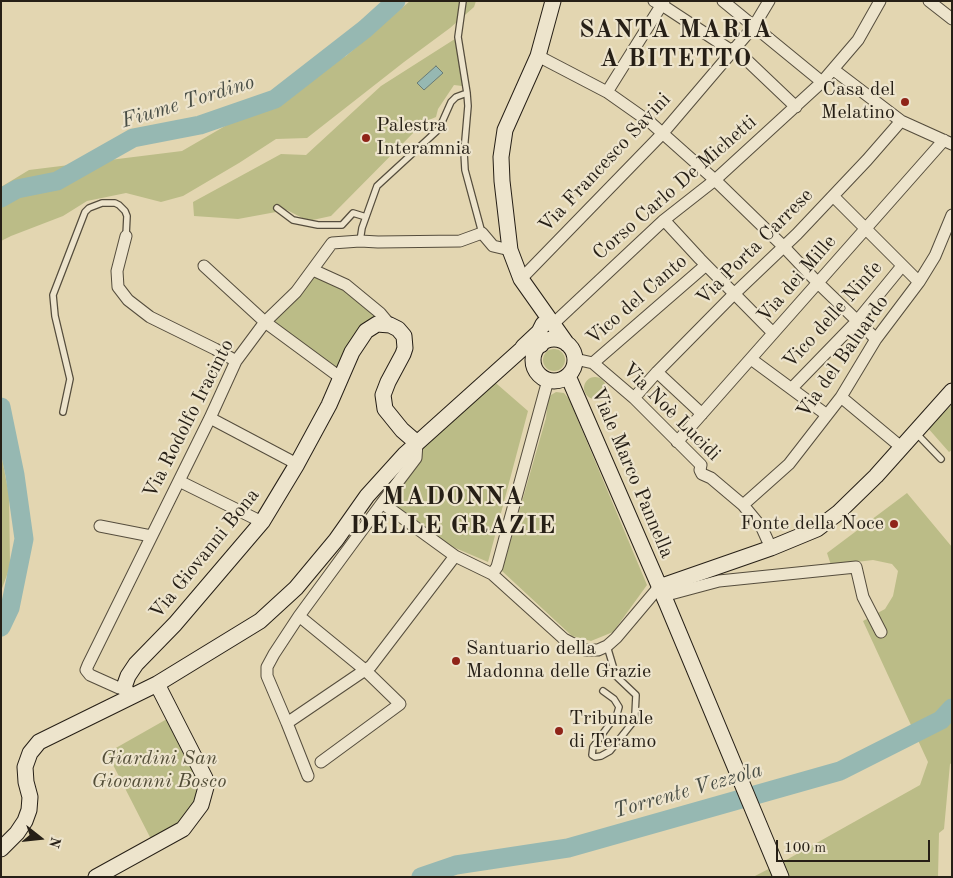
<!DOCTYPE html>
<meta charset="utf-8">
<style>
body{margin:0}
#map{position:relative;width:953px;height:878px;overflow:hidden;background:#e3d6b1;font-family:"Old Standard TT",serif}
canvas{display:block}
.frame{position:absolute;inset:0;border:2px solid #261f16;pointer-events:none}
.north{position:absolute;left:15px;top:813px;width:50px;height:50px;-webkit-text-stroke:4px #ede4cc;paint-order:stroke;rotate:106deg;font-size:14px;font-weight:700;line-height:20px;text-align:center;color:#261f16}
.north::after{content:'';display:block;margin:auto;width:18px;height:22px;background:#261f16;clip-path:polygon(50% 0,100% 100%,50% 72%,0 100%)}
.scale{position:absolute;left:776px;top:840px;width:154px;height:22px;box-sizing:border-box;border:2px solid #261f16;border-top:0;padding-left:6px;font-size:15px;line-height:18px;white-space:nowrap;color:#261f16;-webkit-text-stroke:4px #ede4cc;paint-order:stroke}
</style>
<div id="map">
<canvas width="953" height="878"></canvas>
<div class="frame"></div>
<div class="north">N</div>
<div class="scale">100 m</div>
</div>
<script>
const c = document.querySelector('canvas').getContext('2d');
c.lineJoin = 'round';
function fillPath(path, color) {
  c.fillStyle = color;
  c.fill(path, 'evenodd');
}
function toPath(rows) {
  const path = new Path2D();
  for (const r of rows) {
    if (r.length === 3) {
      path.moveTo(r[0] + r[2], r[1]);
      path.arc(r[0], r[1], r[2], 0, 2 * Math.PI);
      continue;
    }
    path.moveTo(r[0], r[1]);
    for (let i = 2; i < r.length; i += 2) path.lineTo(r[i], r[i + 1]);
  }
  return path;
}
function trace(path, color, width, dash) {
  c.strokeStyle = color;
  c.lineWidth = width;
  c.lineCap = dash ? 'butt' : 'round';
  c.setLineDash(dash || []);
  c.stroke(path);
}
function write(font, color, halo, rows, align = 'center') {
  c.font = font + ' "Old Standard TT",serif';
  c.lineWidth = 4.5;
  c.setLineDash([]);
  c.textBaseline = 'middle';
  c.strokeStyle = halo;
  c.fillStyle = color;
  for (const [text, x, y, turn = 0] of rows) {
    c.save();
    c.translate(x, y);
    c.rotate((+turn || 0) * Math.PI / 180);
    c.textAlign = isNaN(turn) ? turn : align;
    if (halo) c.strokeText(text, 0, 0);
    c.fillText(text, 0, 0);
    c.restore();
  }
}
fillPath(toPath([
 [410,1,476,1,474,7,450,28,404,62,307,138,276,139,239,163,183,196,161,202,126,193,87,201,63,216,11,236,1,241,1,187,29,170,182,151,346,56],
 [458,37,467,93,462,86,454,85,438,109,436,117,424,122,331,216,308,221,287,210,238,219,194,216,193,202,281,154,306,155,381,86],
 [313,270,380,313,341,378,265,322],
 [554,360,11],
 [595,388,11],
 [490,378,528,411,488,562,453,547,448,552,382,503,417,452],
 [556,392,564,393,569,399,647,585,613,632,591,641,572,636,502,571,546,418,548,400,551,395],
 [952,405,952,450,949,452,927,427],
 [1,453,9,495,10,567,1,591],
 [907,493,952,547,952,763,950,764,944,829,939,833,938,877,753,877,788,859,920,785,928,762,863,621,885,609,893,596,898,571,892,564,873,560,831,565,827,553],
 [174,715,205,778,201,805,154,845,107,753]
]), '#bbbc87');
const water = toPath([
 [436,66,443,73,424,90,417,83,436,66]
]);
fillPath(water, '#96b8b2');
trace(water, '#697b74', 1);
trace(toPath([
 [1,198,17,189,57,181,133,138,200,125,275,99,365,29,396,1],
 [1,407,15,475,24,539,10,608,1,627],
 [421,877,456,865,568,848,840,771,941,720,952,708]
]), '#96b8b2', 19);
const lane = toPath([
 [463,1,458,37,467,93],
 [277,208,293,220,318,225,342,225,353,213,366,217],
 [360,241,362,228,377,186,439,129,451,102,456,97,467,93,468,106,464,152,465,170,482,233],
 [63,412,70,379,55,316,53,295,85,212,89,208,102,203,115,203,119,205,125,211,127,216,126,236],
 [916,433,941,459],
 [603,691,614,699,619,707,617,714,593,747,592,755,595,757,601,756,610,751,633,722,635,715,636,695,616,676,607,646]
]);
const street = toPath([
 [654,1,662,5,732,51],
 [723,1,822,82],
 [929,1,952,19],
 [734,48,796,107],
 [538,56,607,92,651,123,715,180,784,247,818,283,876,339],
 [834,70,901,121,952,144],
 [607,92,664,1],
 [833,196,919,282],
 [664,220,700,259,773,333],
 [126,236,117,271,118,287,128,300,150,317,215,349,236,361],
 [204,266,265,322,341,378],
 [313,270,346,285,380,313,390,325],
 [521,279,662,134,754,26,769,1],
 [553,324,664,220,715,180,822,82,858,40,880,1],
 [575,359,593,363,634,398,701,465,700,470,702,474,711,478,743,505,762,528,771,548],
 [751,359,827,415],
 [593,363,706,265],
 [657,372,702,414],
 [792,388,857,321,902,266],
 [841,397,901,447],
 [634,398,657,372,734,294,797,234,867,160,901,121],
 [210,418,297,464],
 [677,442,944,140],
 [179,481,262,522],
 [382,503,416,458,417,443],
 [743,505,789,464,841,397,876,339,919,282,935,256,952,215],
 [100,526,151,536],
 [455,556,371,666,287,723,267,676,267,667,274,654,299,616,382,503,455,556,492,574,564,639,585,650,598,650,607,646,616,638,659,587],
 [492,574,497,567,548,380],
 [663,596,719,581,856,567,863,597,881,632],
 [299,616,365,670,400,704,321,762],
 [124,687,119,688,90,675,86,670,88,665,210,418,236,361,265,322,296,292,332,243,360,241,378,242,460,241,482,233,493,246,510,250],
 [287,723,308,776]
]);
const secondary = toPath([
 [553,1,538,56,505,130,501,157,502,181,510,250,521,279,567,344],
 [554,360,21],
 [523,347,539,332,543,324],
 [568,376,667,604,781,877],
 [659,587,771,548,817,529,838,513,876,476,952,391],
 [130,697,124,687,128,676,136,664,175,624,262,522,297,464,329,405,352,352,366,331,377,324,390,325,398,329,404,336,405,348,403,354,388,382,383,395,385,409,402,430,417,443],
 [1,849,17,833,25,821,29,810,30,797,26,782,25,767,30,753,39,742,157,684,260,621,296,588,336,540,367,496,405,454,523,348,541,345],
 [96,877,183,829,201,805,206,787,205,778,157,684]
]);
trace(lane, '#554d3d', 8);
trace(street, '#554d3d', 13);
trace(secondary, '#261f16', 17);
trace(lane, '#ede4cc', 5.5);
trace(street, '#ede4cc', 11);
trace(secondary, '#ede4cc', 15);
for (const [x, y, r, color] of [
 [905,102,5,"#8f2418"],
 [366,138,5,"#8f2418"],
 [894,524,5,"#8f2418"],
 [456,661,5,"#8f2418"],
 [559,731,5,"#8f2418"]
]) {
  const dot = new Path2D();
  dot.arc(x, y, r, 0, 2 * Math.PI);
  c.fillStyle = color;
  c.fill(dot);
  trace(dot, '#ede4cc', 2);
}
write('20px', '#261f16', '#ede4cc', [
 ["Casa del",895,90,"right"],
 ["Melatino",895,113,"right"],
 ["Palestra",376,126],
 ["Interamnia",376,149],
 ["Fonte della Noce",884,524,"right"],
 ["Santuario della",466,649],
 ["Madonna delle Grazie",466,672],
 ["Tribunale",569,719],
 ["di Teramo",569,742]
], 'left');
write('20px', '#261f16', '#ede4cc', [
 ["Via Francesco Savini",605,163,-47],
 ["Corso Carlo De Michetti",675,188,-41],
 ["Via Porta Carrese",755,247,-45],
 ["Via dei Mille",797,279,-49],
 ["Vico del Canto",637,300,-41],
 ["Vico delle Ninfe",833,315,-48],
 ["Via del Baluardo",843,357,-55],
 ["Via Noè Lucidi",671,412,45],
 ["Via Rodolfo Iracinto",189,419,-63],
 ["Viale Marco Pannella",632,473,67],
 ["Via Giovanni Bona",205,554,-51]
]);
write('italic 20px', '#534e38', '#ede4cc', [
 ["Giardini San",159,759],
 ["Giovanni Bosco",159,782]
]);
write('italic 21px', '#484d45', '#ede4cc', [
 ["Fiume Tordino",188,102,-17],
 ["Torrente Vezzola",688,791,-16]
]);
c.letterSpacing = '1px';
write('bold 25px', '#261f16', '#ede4cc', [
 ["SANTA MARIA",676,30],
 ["A BITETTO",676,59],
 ["MADONNA",453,497],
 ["DELLE GRAZIE",453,526]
]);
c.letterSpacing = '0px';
</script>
